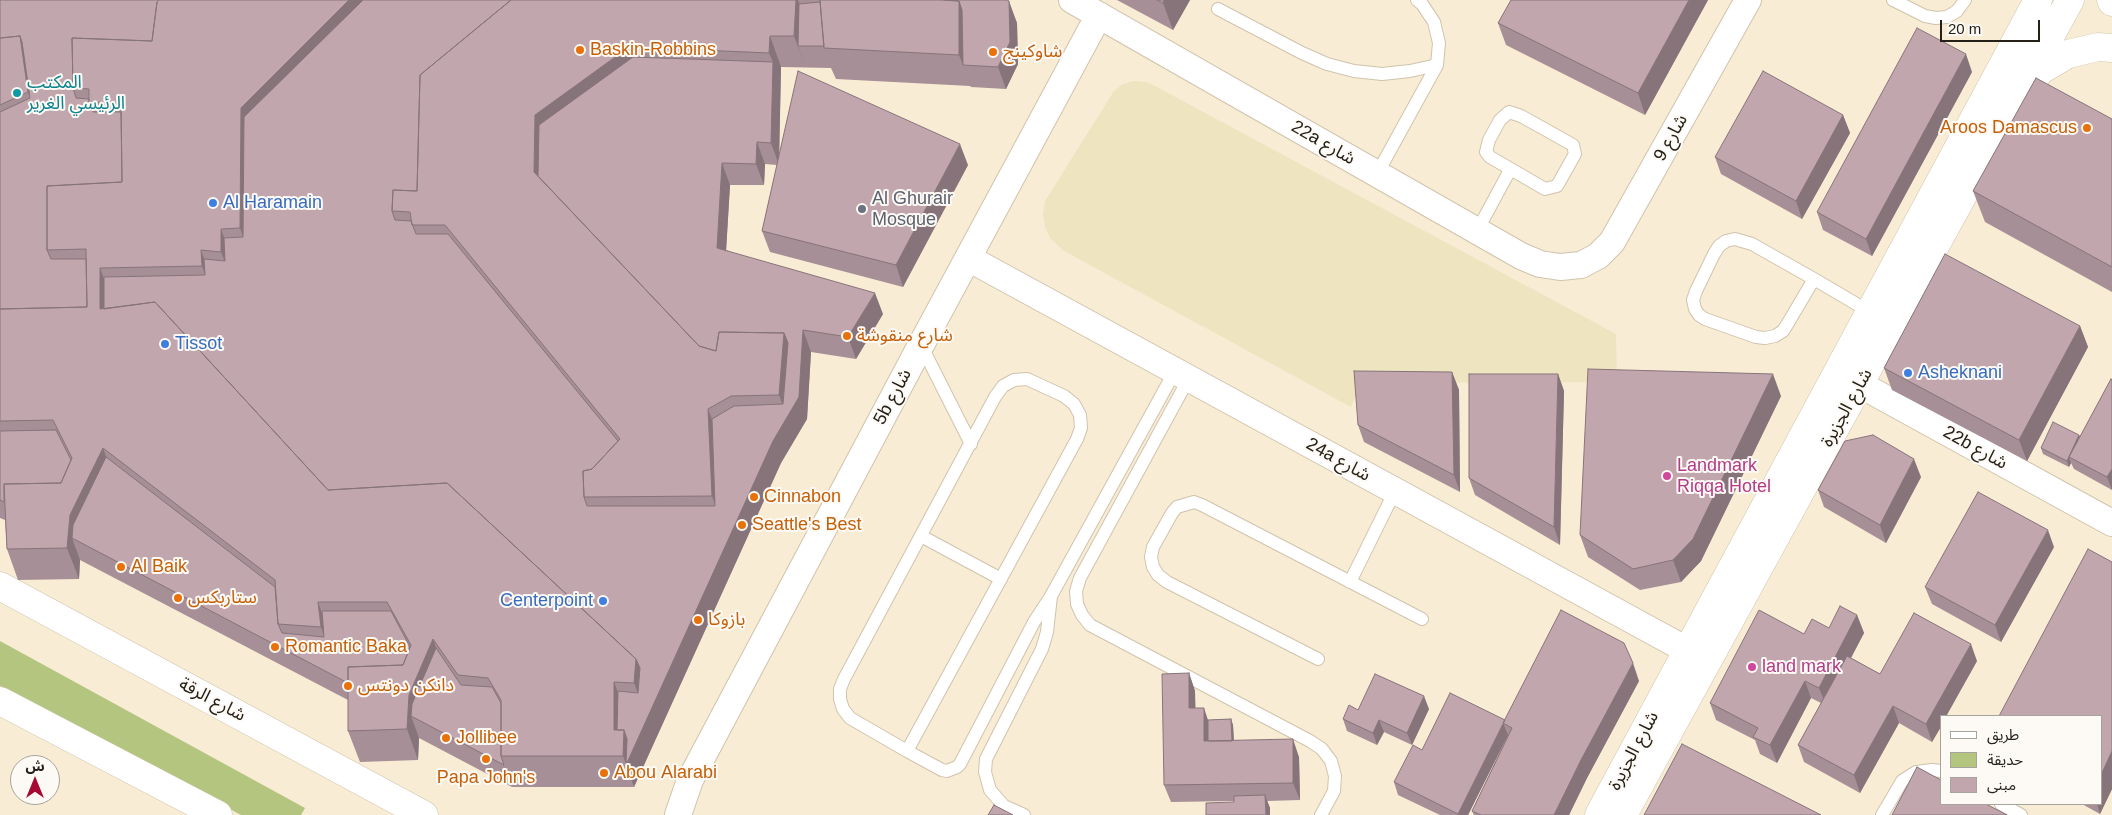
<!DOCTYPE html>
<meta charset="utf-8">
<style>
body{margin:0}
#map{position:relative;width:2112px;height:815px;overflow:hidden;background:#f9ecd5;font-family:Arial,"Noto Sans Arabic",sans-serif}
canvas{display:block}
.legend{position:absolute;left:1940px;top:715px;width:162px;height:90px;box-sizing:border-box;background:#fdfaf6;border:1px solid #a7a39d;margin:0;padding:6px 9px;list-style:none;font-size:15px;color:#252118}
.legend li{display:flex;align-items:center;gap:10px;height:25px}
.legend b{width:25px;border:1px solid #a7a39d}
.north{position:absolute;left:10px;top:755px;width:50px;height:50px;box-sizing:border-box;background:#fdfaf6;border:1px solid #a7a39d;border-radius:50%;rotate:0deg;font-size:14px;font-weight:700;line-height:20px;text-align:center;color:#252118}
.north::after{content:'';display:block;margin:auto;width:18px;height:22px;background:#a50932;clip-path:polygon(50% 0,100% 100%,50% 72%,0 100%)}
.scale{position:absolute;left:1940px;top:20px;width:100px;height:22px;box-sizing:border-box;border:2px solid #252118;border-top:0;padding-left:6px;font-size:15px;line-height:18px;white-space:nowrap;color:#252118;-webkit-text-stroke:4px #fdfaf6;paint-order:stroke}
</style>
<div id="map">
<canvas width="2112" height="815"></canvas>
<ul class="legend">
<li><b style="height:6px;background:#fff"></b>طريق</li>
<li><b style="height:14px;background:#b4c580"></b>حديقة</li>
<li><b style="height:14px;background:#c1a6ae"></b>مبنى</li>
</ul>
<div class="north">ش</div>
<div class="scale">20 m</div>
</div>
<script>
const c = document.querySelector('canvas').getContext('2d');
c.lineJoin = 'round';
function fillPath(path, color) {
  c.fillStyle = color;
  c.fill(path, 'evenodd');
}
function toPath(rows) {
  const path = new Path2D();
  for (const r of rows) {
    path.moveTo(r[0], r[1]);
    for (let i = 2; i < r.length; i += 2) path.lineTo(r[i], r[i + 1]);
  }
  return path;
}
function trace(path, color, width, dash) {
  c.strokeStyle = color;
  c.lineWidth = width;
  c.lineCap = dash ? 'butt' : 'round';
  c.setLineDash(dash || []);
  c.stroke(path);
}
function write(font, color, halo, rows, align = 'center') {
  c.font = font + ' Arial,"Noto Sans Arabic",sans-serif';
  c.lineWidth = 4;
  c.setLineDash([]);
  c.textBaseline = 'middle';
  c.strokeStyle = halo;
  c.fillStyle = color;
  for (const [text, x, y, turn = 0] of rows) {
    c.save();
    c.translate(x, y);
    c.rotate((+turn || 0) * Math.PI / 180);
    c.textAlign = isNaN(turn) ? turn : align;
    if (halo) c.strokeText(text, 0, 0);
    c.fillText(text, 0, 0);
    c.restore();
  }
}
fillPath(toPath([
 [0,641,305,808,301,815,241,815,0,686]
]), '#b4c580');
fillPath(toPath([
 [1134,81,1146,82,1157,87,1616,334,1617,382,1362,383,1351,407,1064,251,1050,238,1045,227,1043,214,1045,201,1114,91,1123,84]
]), '#eee4bf');
const service = toPath([
 [1893,0,1925,16,1936,18,1947,17,1957,11,1965,0],
 [1218,9,1302,53,1327,64,1354,71,1382,74,1410,71,1437,65],
 [1509,112,1521,116,1573,145,1575,154,1557,186,1545,189,1490,157,1486,152,1489,140,1500,120,1509,112],
 [1377,174,1437,65,1439,43,1434,22,1422,4,1417,0],
 [1477,231,1510,170],
 [1814,279,1788,323,1783,331,1775,336,1765,338,1756,337,1705,319,1699,315,1695,309,1693,300,1696,291,1714,254,1719,246,1726,241,1735,239,1752,244,1814,279,1870,312],
 [921,345,971,444],
 [1189,378,1080,578,1076,591,1077,604,1082,615,1090,625,1310,741,1322,749,1331,761,1335,776,1334,791,1321,815],
 [921,536,1001,579],
 [1350,582,1395,491],
 [1318,659,1167,582,1158,575,1153,567,1151,557,1153,547,1172,513,1177,507,1194,502,1202,505,1422,619],
 [907,751,1077,439,1081,428,1080,415,1074,404,1064,396,1027,379,1014,380,1003,386,995,397,844,679,840,689,840,699,843,709,850,718,907,751,942,770,947,771,957,767,960,764,1034,622,1051,596],
 [2001,804,2021,815],
 [1024,815,1004,806,990,790,985,772,986,759,1042,649,1047,632,1051,596,1175,371],
 [1882,815,1902,781,1916,772,1932,770,1941,771]
]);
const minor = toPath([
 [1072,0,1521,256,1540,264,1560,267,1581,265,1598,256,1612,242,1748,0],
 [968,258,1707,661],
 [1841,374,2112,523],
 [678,815,690,780,921,345,1099,15]
]);
const tertiary = toPath([
 [2111,0,2112,2],
 [2032,81,2041,70,2068,54,2098,47,2112,48],
 [0,586,424,815],
 [0,701,218,815],
 [1599,815,2038,0],
 [1623,815,2070,0]
]);
trace(service, '#d0c3ac', 14);
trace(minor, '#d0c3ac', 28);
trace(tertiary, '#d0c3ac', 29);
trace(service, '#fff', 12);
trace(minor, '#fff', 26);
trace(tertiary, '#fff', 28);
fillPath(toPath([
 [0,0,1007,0,1017,23,1018,64,1006,89,971,87,970,86,836,79,831,68,781,67,779,155,968,165,903,287,770,252,762,231,777,165,765,164,764,185,730,185,726,250,883,314,856,359,811,352,807,419,781,463,634,787,512,787,419,738,418,760,360,762,348,731,348,700,80,560,79,579,18,580,7,549,5,520,0,518],
 [1117,0,1190,0,1173,30],
 [1708,0,1645,115,1506,45,1498,23],
 [1972,72,1872,256,1823,230,1817,212],
 [1843,115,1850,133,1802,219,1721,174,1715,157],
 [2112,119,2112,292,1985,222,1973,191],
 [2080,326,2088,347,2027,461,1892,390,1884,368],
 [1452,372,1459,390,1460,492,1364,442,1358,425],
 [1558,374,1564,391,1560,545,1475,495,1469,478],
 [2111,379,2112,490,2074,469,2071,463,2069,467,2043,454,2041,448,2079,435,2080,437],
 [1781,396,1701,561,1681,582,1640,590,1588,557,1580,535],
 [1921,477,1886,543,1824,507,1818,490],
 [2054,547,2001,642,1932,604,1925,587],
 [2112,562,2112,789,2100,814,2082,804,2101,804],
 [1857,615,1864,633,1851,658,1880,674,1977,661,1932,742,1899,723,1860,793,1804,762,1798,745,1821,703,1811,698,1777,763,1760,754,1755,740,1716,720,1710,703,1804,634,1829,628],
 [1189,673,1195,691,1195,708,1208,720,1231,719,1233,725,1234,740,1299,757,1300,800,1267,801,1270,808,1270,815,1206,815,1234,802,1234,801,1171,802,1164,785],
 [1639,681,1587,778,1569,815,1474,815,1472,811,1508,735,1468,815,1440,815,1398,795,1394,782,1422,750,1505,720],
 [1429,709,1412,745,1384,732,1377,745,1347,731,1343,719,1358,710]
]), '#a68f96');
fillPath(toPath([
 [349,0,392,0,251,259,240,228,241,108],
 [796,0,798,0,807,26,798,46,806,68,794,36],
 [1164,0,1190,0,1173,30,1163,3],
 [1689,0,1708,0,1645,115,1638,93],
 [959,1,970,32,963,65,959,55],
 [1009,1,1017,23,1018,64,1006,89,998,67],
 [20,36,30,64,38,120,28,92],
 [770,36,781,67,779,165,771,143,773,62,769,53],
 [629,47,641,79,546,190,534,172,535,115],
 [1966,54,1972,72,1872,256,1866,239],
 [1843,115,1850,133,1802,219,1796,201],
 [757,142,765,164,764,185,756,164],
 [960,144,968,165,903,287,896,265],
 [722,163,730,185,725,269,717,248],
 [221,229,232,260,233,283,221,252],
 [201,250,212,281,213,297,202,266],
 [100,268,112,299,112,318,100,309],
 [875,293,883,314,856,359,848,337],
 [2080,326,2088,347,2027,461,2019,440],
 [803,330,811,352,807,419,781,463,634,787,614,730,614,682,626,713,625,734,773,441,787,417,779,395,784,333],
 [1452,372,1459,390,1460,492,1454,475],
 [1558,374,1564,391,1560,545,1554,527],
 [1773,374,1781,396,1701,561,1681,582,1673,560],
 [708,409,720,440,723,527,712,496],
 [2079,435,2082,441,2069,457,2071,463,2069,467,2067,461],
 [103,448,114,479,72,538,80,560,79,579,67,548,70,515],
 [1914,459,1921,477,1886,543,1880,525],
 [2112,469,2112,490,2107,477],
 [2048,530,2054,547,2001,642,1995,625],
 [318,602,329,633,332,658,321,627],
 [1857,615,1864,633,1826,705,1819,688],
 [433,639,444,670,411,716,419,738,418,760,407,729,409,695],
 [1971,644,1977,661,1946,716,1941,716,1941,727,1932,742,1926,724],
 [636,659,648,690,646,714,634,683],
 [1633,663,1639,681,1587,778,1569,815,1554,815,1581,760],
 [1189,673,1195,691,1196,726,1189,708],
 [1805,681,1811,698,1777,763,1770,745],
 [1424,696,1429,709,1412,745,1407,733],
 [1893,706,1899,723,1860,793,1854,775],
 [1204,708,1210,726,1211,743,1204,741],
 [1231,719,1233,725,1234,749,1232,743],
 [1379,720,1384,732,1377,745,1373,733],
 [1505,720,1503,723,1508,735,1468,815,1459,815,1458,814],
 [1293,739,1299,757,1300,800,1293,783],
 [2112,751,2112,789,2100,814,2097,804,2101,804,2101,775],
 [1265,795,1270,808,1270,815,1266,815]
]), '#87747a');
const building = toPath([
 [0,0,159,0,157,2,152,41,72,38,73,88,76,98,89,99,89,102,93,112,121,112,122,182,47,186,47,250,51,259,86,259,87,307,0,309,0,112,30,98,22,42,20,36,0,38,0,0],
 [159,0,349,0,241,108,240,228,221,229,221,252,201,250,202,266,100,268,100,309,155,302,328,490,447,483,636,659,634,683,614,682,614,730,624,730,623,756,501,756,501,700,488,678,458,675,433,639,409,695,407,729,348,731,348,667,403,665,411,645,387,602,318,602,321,627,278,624,275,580,103,448,70,515,67,548,7,549,4,484,61,483,72,458,53,420,0,421,0,309,87,307,86,249,47,250,47,186,122,182,121,103,89,102,89,89,73,88,72,38,152,41,157,2,159,0],
 [363,0,511,0,420,75,417,191,393,190,392,211,395,220,411,221,416,234,448,234,618,441,592,469,583,471,584,497,587,506,715,506,712,419,734,406,783,404,788,343,784,333,719,332,716,351,699,346,538,176,539,125,633,57,773,62,771,143,757,142,756,164,722,163,717,248,875,293,848,337,803,330,799,397,773,441,626,765,627,739,624,730,617,730,618,691,638,693,640,668,636,659,447,483,328,490,155,302,104,309,104,277,205,275,204,259,225,261,224,238,243,237,244,117,363,0],
 [511,0,796,0,794,36,770,36,769,53,629,47,535,115,534,172,699,346,716,351,719,332,784,333,779,395,731,396,708,409,712,496,584,497,583,471,592,469,620,439,445,225,412,225,410,212,392,211,393,190,417,191,420,75,511,0],
 [820,0,941,0,959,1,959,55,824,48,820,0],
 [945,0,1007,0,1009,1,1010,42,998,67,963,65,962,10,959,1,945,0],
 [1157,0,1164,0,1163,3,1157,0],
 [1511,0,1689,0,1638,93,1498,23,1511,0],
 [820,2,824,46,798,46,799,4,820,2],
 [1917,28,1966,54,1866,239,1817,212,1917,28],
 [20,36,28,92,0,105,0,38,20,36],
 [798,71,960,144,896,265,762,231,798,71],
 [1763,71,1843,115,1796,201,1715,157,1763,71],
 [2036,78,2112,119,2112,267,1973,191,2036,78],
 [1945,254,2080,326,2019,440,1884,368,1945,254],
 [1588,369,1773,374,1693,539,1673,560,1633,569,1580,535,1588,369],
 [1354,371,1452,372,1454,475,1358,425,1354,371],
 [1469,374,1558,374,1554,527,1469,478,1469,374],
 [2111,379,2112,380,2112,469,2107,477,2069,457,2111,379],
 [2053,422,2079,435,2067,461,2041,448,2053,422],
 [56,430,71,460,61,483,4,484,4,502,0,500,0,431,56,430],
 [1873,435,1914,459,1880,525,1818,490,1845,441,1873,435],
 [106,457,275,587,278,624,282,633,324,637,322,611,391,611,410,647,403,665,348,667,348,683,72,538,73,525,106,457],
 [1978,492,2048,530,1995,625,1925,587,1978,492],
 [2088,549,2112,562,2112,751,2101,775,2101,716,1999,716,2088,549],
 [1840,606,1857,615,1819,688,1805,681,1770,745,1753,737,1758,728,1710,703,1759,610,1804,634,1812,619,1829,628,1840,606],
 [1561,610,1624,643,1633,663,1581,760,1554,815,1481,815,1472,811,1512,728,1503,723,1561,610],
 [1914,613,1971,644,1926,724,1893,706,1854,775,1798,745,1847,656,1880,674,1914,613],
 [436,648,461,685,492,687,501,703,501,756,504,765,411,716,412,704,436,648],
 [1189,673,1189,708,1204,708,1204,741,1293,739,1293,783,1164,785,1162,674,1189,673],
 [1375,674,1424,696,1407,733,1379,720,1373,733,1343,719,1349,705,1358,710,1375,674],
 [1450,693,1505,720,1458,814,1394,782,1413,745,1422,750,1450,693],
 [1231,719,1232,741,1208,741,1208,720,1231,719],
 [1682,744,1821,815,1644,815,1682,744],
 [1917,767,1941,780,1941,804,1986,804,2007,815,1892,815,1917,767],
 [1265,795,1266,815,1206,815,1206,803,1234,802,1234,796,1265,795],
 [994,805,1013,815,988,815,994,805]
]);
fillPath(building, '#c1a6ae');
trace(building, '#87747a', 1);
for (const [x, y, r, color] of [
 [580,50,5,"#e8710a"],
 [993,52,5,"#e8710a"],
 [17,93,5,"#0f9aa8"],
 [2087,128,5,"#e8710a"],
 [213,203,5,"#3f7fe0"],
 [862,209,5,"#6b7280"],
 [847,336,5,"#e8710a"],
 [165,344,5,"#3f7fe0"],
 [1908,373,5,"#3f7fe0"],
 [1667,476,5,"#d1479c"],
 [754,497,5,"#e8710a"],
 [742,525,5,"#e8710a"],
 [121,567,5,"#e8710a"],
 [178,598,5,"#e8710a"],
 [603,601,5,"#3f7fe0"],
 [698,620,5,"#e8710a"],
 [275,647,5,"#e8710a"],
 [1752,667,5,"#d1479c"],
 [348,686,5,"#e8710a"],
 [446,738,5,"#e8710a"],
 [486,759,5,"#e8710a"],
 [604,773,5,"#e8710a"]
]) {
  const dot = new Path2D();
  dot.arc(x, y, r, 0, 2 * Math.PI);
  c.fillStyle = color;
  c.fill(dot);
  trace(dot, '#fdfaf6', 2);
}
write('18px', '#c56008', '#fdfaf6', [
 ["Baskin-Robbins",590,50],
 ["شاوكينج",1003,52],
 ["Aroos Damascus",2077,128,"right"],
 ["شارع منقوشة",857,336],
 ["Cinnabon",764,497],
 ["Seattle's Best",752,525],
 ["Al Baik",131,567],
 ["ستاربكس",188,598],
 ["بازوكا",708,620],
 ["Romantic Baka",285,647],
 ["دانكن دونتس",358,686],
 ["Jollibee",456,738],
 ["Abou Alarabi",614,773],
 ["Papa John's",486,778,"center"]
], 'left');
write('18px', '#0d838f', '#fdfaf6', [
 ["المكتب",27,83],
 ["الرئيسي الغرير",27,104]
], 'left');
write('18px', '#252118', '#fdfaf6', [
 ["شارع 9",1671,138,-61],
 ["22a شارع",1323,143,30],
 ["5b شارع",893,397,-62],
 ["شارع الجزيرة",1847,408,-61],
 ["22b شارع",1975,448,29],
 ["24a شارع",1338,460,29],
 ["شارع الرقة",212,700,28],
 ["شارع الجزيرة",1634,751,-62]
]);
write('18px', '#5b616d', '#fdfaf6', [
 ["Al Ghurair",872,199],
 ["Mosque",872,220]
], 'left');
write('18px', '#366cbe', '#fdfaf6', [
 ["Al Haramain",223,203],
 ["Tissot",175,344],
 ["Asheknani",1918,373],
 ["Centerpoint",593,601,"right"]
], 'left');
write('18px', '#b23c85', '#fdfaf6', [
 ["Landmark",1677,466],
 ["Riqqa Hotel",1677,487],
 ["land mark",1762,667]
], 'left');
</script>
